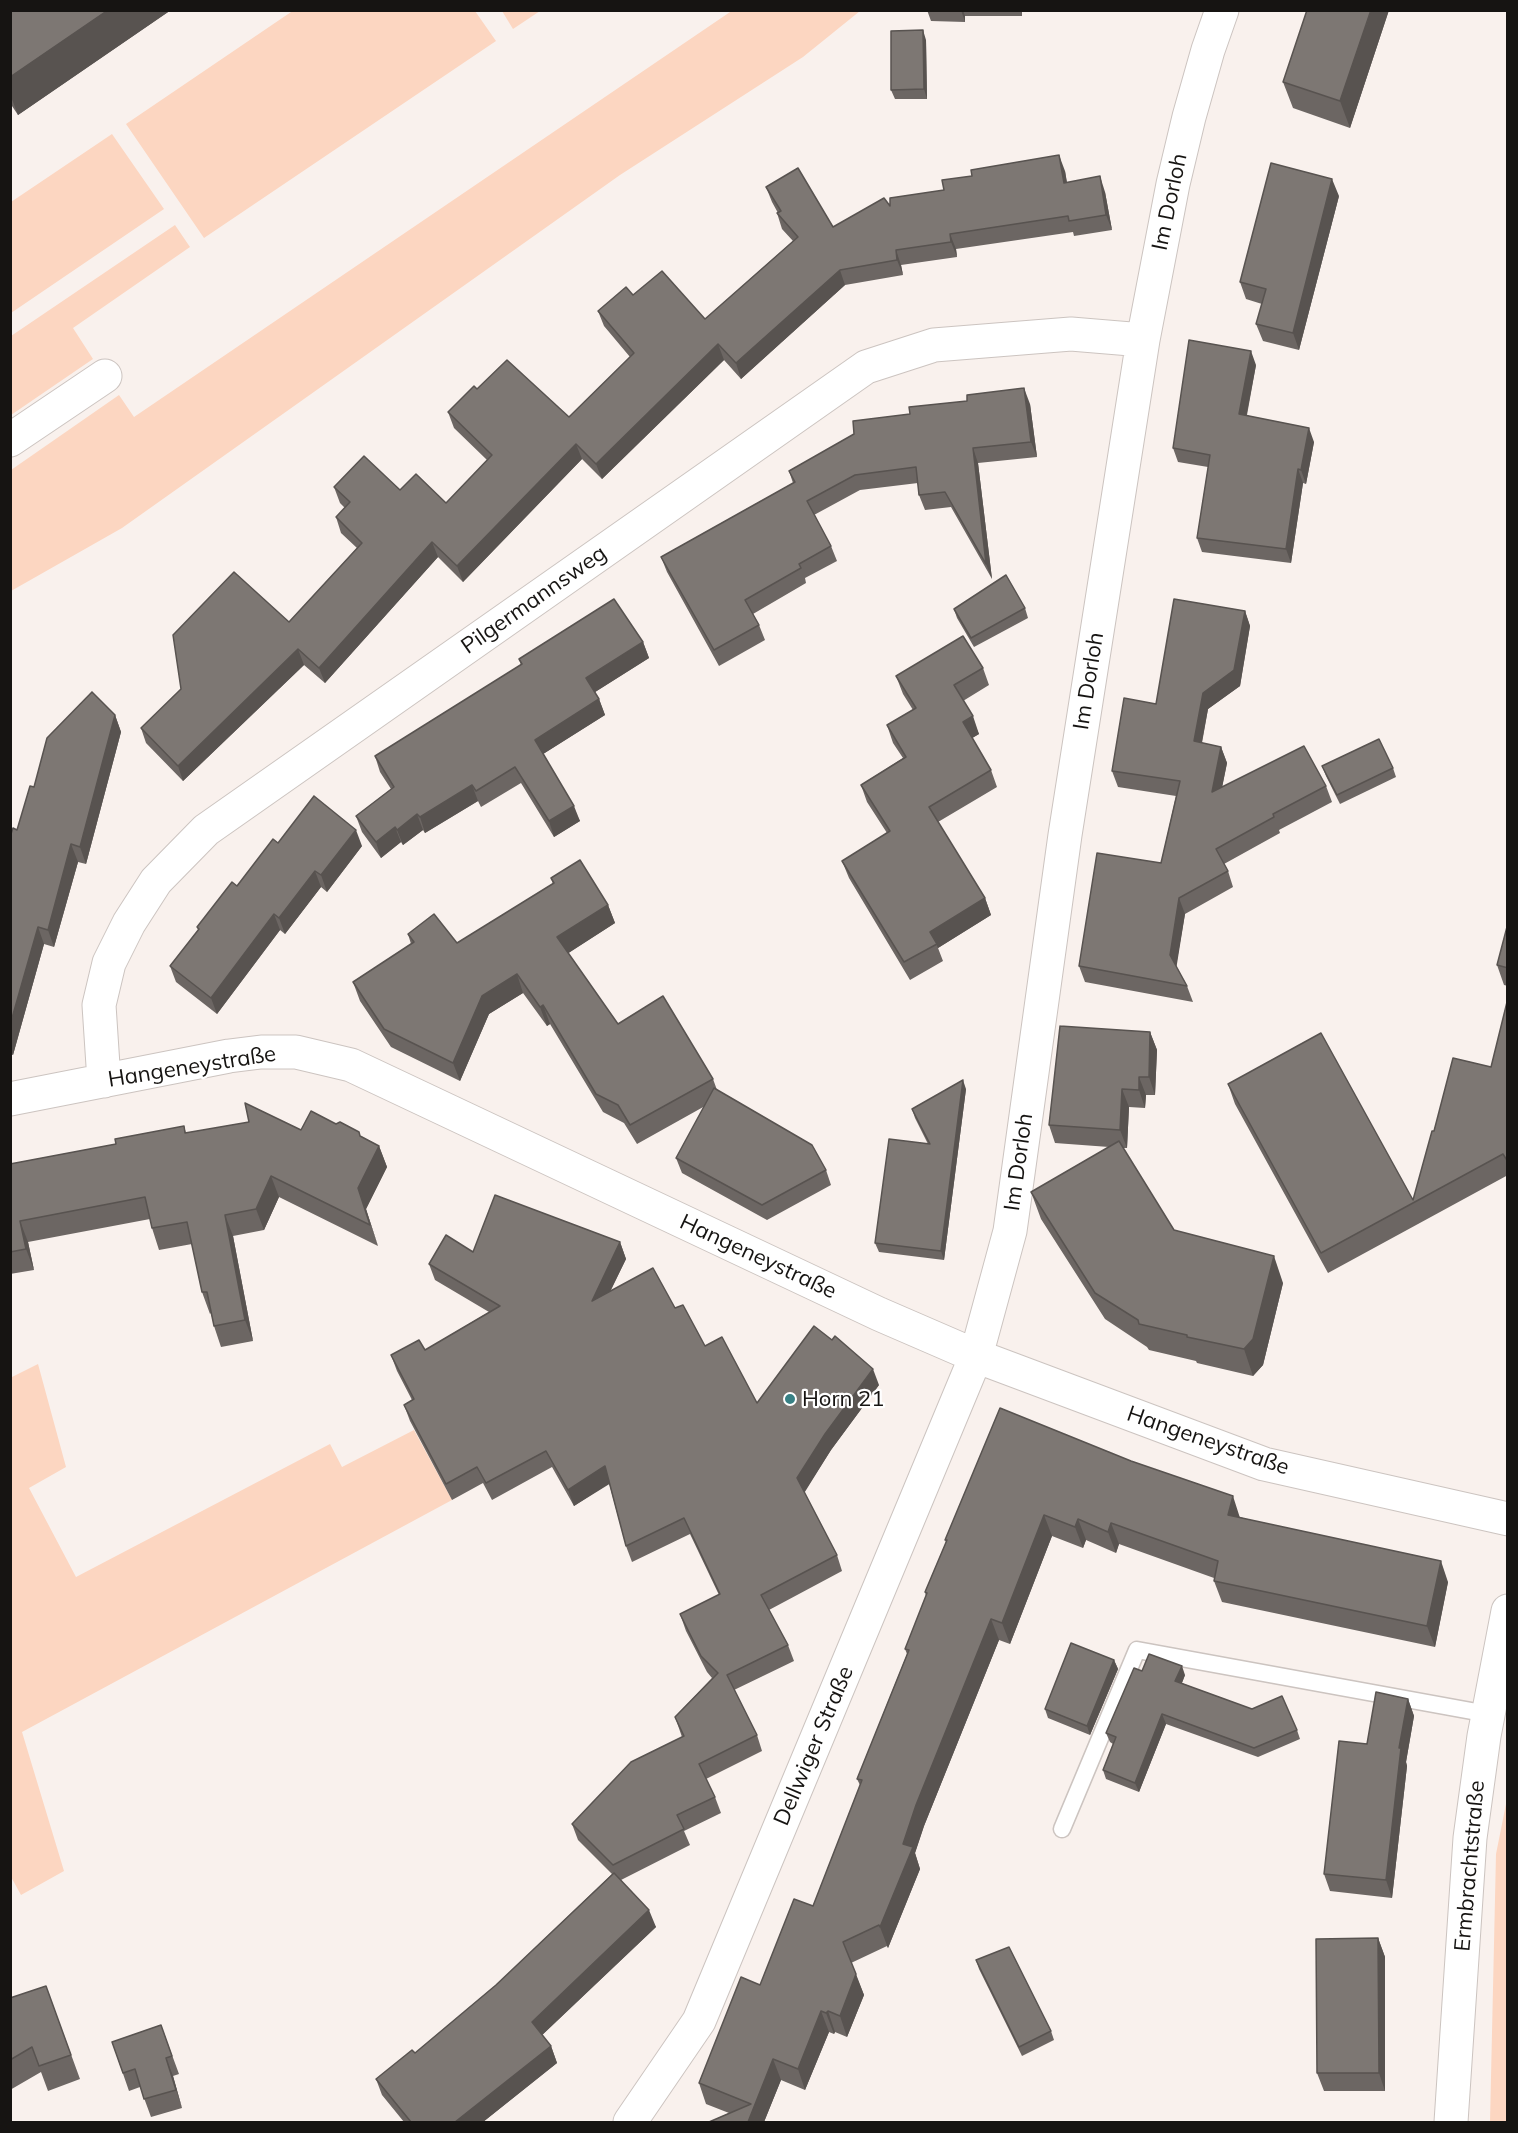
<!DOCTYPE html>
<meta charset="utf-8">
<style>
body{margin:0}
#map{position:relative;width:1518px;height:2133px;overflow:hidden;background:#f9f1ed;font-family:Mulish,sans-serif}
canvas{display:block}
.frame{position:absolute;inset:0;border:12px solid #161412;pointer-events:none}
</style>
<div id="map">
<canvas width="1518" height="2133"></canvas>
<div class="frame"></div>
</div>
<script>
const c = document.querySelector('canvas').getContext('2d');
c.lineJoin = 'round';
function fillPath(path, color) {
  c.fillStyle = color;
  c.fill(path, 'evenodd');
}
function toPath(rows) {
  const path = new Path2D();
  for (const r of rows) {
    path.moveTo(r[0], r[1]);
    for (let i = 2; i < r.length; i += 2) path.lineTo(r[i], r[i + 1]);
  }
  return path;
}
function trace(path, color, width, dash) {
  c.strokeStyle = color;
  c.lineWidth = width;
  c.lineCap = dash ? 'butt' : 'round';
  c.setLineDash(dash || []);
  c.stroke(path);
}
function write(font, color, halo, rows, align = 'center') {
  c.font = font + ' Mulish,sans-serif';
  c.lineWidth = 4.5;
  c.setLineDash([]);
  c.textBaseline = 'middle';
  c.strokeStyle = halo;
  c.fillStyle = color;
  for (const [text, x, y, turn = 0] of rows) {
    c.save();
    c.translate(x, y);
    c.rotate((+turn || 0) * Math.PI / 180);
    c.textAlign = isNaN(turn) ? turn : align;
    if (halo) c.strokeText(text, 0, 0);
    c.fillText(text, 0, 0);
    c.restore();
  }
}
fillPath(toPath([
 [294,10,475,11,496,41,204,238,126,124],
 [733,10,860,11,803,57,620,175,122,528,11,591,11,470,119,395,134,417],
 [502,11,540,11,513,29],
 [112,134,164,209,11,313,11,202],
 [175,225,190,247,73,328,93,359,11,415,11,336],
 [38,1364,66,1467,29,1488,76,1577,330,1444,342,1467,414,1430,452,1500,22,1732,64,1871,21,1895,10,1875,10,1378],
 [1507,1799,1507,2122,1490,2122,1496,1854]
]), '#fcd6c1');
const lane = toPath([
 [1062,1829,1137,1650,1488,1714]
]);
const street = toPath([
 [10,440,105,376],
 [104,1081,99,1005,109,963,129,923,156,881,206,830,866,367,934,345,1071,334,1143,340],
 [10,1099,229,1056,261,1052,296,1052,351,1065,879,1314,976,1356,1264,1464,1508,1519],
 [630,2122,699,2021,976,1356,1010,1231,1065,835,1143,340,1173,184,1189,117,1208,50,1222,10],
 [1451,2122,1470,1838,1484,1736,1508,1611]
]);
trace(lane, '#ccc4c0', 19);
trace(street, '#ccc4c0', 35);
trace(lane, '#fff', 16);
trace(street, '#fff', 33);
fillPath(toPath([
 [10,10,171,10,18,115,10,103],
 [927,10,1022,10,1022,16,965,16,965,22,931,21],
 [1389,10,1350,128,1293,108,1283,82],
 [926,40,927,99,895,99,891,90],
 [1065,171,1067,182,1105,192,1112,230,1074,236,1073,232,956,249,957,257,901,265,903,275,845,285,741,379,724,360,602,479,582,459,463,582,438,557,325,683,304,665,183,781,146,743,141,728,289,622,357,548,341,533,336,517,345,508,340,503,334,487,400,490,446,503,487,460,454,428,448,412,477,389,569,417,630,357,604,326,598,311,633,295,705,319,793,241,782,229,777,213,778,213,772,202,766,187,833,227,890,206],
 [1339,196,1299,350,1263,341,1256,324,1262,304,1246,299,1240,282],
 [1256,365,1247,415,1314,442,1306,484,1303,483,1291,563,1202,552,1197,538,1208,467,1178,462,1173,448],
 [1030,404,1037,457,978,463,992,579,951,507,925,510,919,495,918,483,860,490,814,515,831,546,837,561,805,578,806,583,753,614,759,625,765,640,719,666,667,572,661,557,793,483,789,471],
 [1025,608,1028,618,974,647,957,618,954,609],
 [1245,611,1250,626,1240,686,1208,709,1202,743,1221,747,1227,763,1222,787,1326,786,1332,802,1279,830,1280,833,1224,864,1228,871,1233,887,1185,914,1176,966,1187,986,1193,1002,1085,982,1079,966,1161,863,1176,796,1118,787,1112,771,1156,704],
 [643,642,649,658,595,692,599,699,605,715,543,754,580,821,554,837,521,783,481,807,478,801,425,833,423,830,403,845,401,842,381,858,362,832,356,816,391,789,380,772,375,756,521,665,519,659],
 [983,668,989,685,963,701,979,734,972,738,991,770,997,787,938,822,985,898,991,915,938,948,943,961,910,980,849,878,842,861,887,833,867,802,861,785,903,758,893,743,887,725,913,710,903,694,896,676],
 [115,715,121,732,86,864,78,862,54,947,44,944,13,1055,10,1054,10,837],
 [1322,766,1393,768,1396,777,1340,804,1326,776],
 [278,843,362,846,327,892,321,887,285,934,280,930,217,1014,176,982,170,966,198,930,197,927],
 [551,878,608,905,615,923,568,953,618,1024,713,1079,717,1090,826,1170,831,1185,767,1220,682,1173,676,1158,705,1106,637,1144,624,1123,603,1112,550,1024,547,1026,523,993,489,1014,460,1081,391,1047,360,1001,353,982,411,944,408,934,457,943,553,884],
 [1508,923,1508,986,1504,985,1497,965],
 [1508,998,1508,1175,1328,1273,1235,1104,1228,1084,1413,1200,1434,1131,1491,1067],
 [1150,1032,1157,1050,1155,1095,1146,1095,1145,1108,1129,1107,1127,1148,1123,1148,1174,1230,1283,1283,1263,1365,1253,1376,1197,1363,1196,1361,1149,1350,1147,1347,1105,1319,1041,1219,1031,1192,1109,1147,1055,1143,1049,1125],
 [966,1089,944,1260,879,1252,875,1243,928,1144,915,1118,912,1109],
 [184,1126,186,1133,301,1130,361,1136,379,1146,387,1167,366,1209,378,1246,279,1197,264,1230,233,1236,253,1341,221,1347,214,1326,211,1313,210,1314,202,1292,192,1244,159,1250,152,1228,150,1219,28,1242,34,1270,10,1274,10,1164,116,1144],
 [620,1242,626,1259,610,1291,675,1308,705,1346,757,1403,879,1385,831,1450,804,1492,837,1555,842,1571,769,1610,788,1645,794,1661,734,1690,757,1735,762,1751,706,1779,715,1797,721,1813,684,1831,690,1845,621,1880,656,1927,542,2035,551,2046,557,2063,483,2122,404,2122,382,2095,376,2079,415,2053,496,1985,612,1874,578,1840,572,1824,682,1737,675,1717,712,1678,707,1672,686,1631,680,1614,719,1595,690,1534,632,1562,626,1546,609,1483,574,1506,552,1467,492,1500,483,1483,452,1500,410,1421,404,1405,412,1400,397,1371,391,1355,425,1350,489,1312,435,1280,429,1264,473,1252],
 [1000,1408,1240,1517,1448,1582,1435,1647,1222,1602,1214,1581,1214,1578,1119,1544,1116,1553,1086,1540,1083,1548,1052,1536,1010,1644,999,1640,924,1826,915,1853,920,1869,888,1948,887,1946,851,1963,864,1995,847,2037,835,2032,834,2034,829,2032,805,2090,781,2080,764,2122,709,2122,729,2113,706,2104,699,2083,760,1985,813,1906,860,1785,857,1779,907,1654,905,1649,926,1596,925,1592,946,1542,945,1540],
 [1114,1660,1118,1669,1090,1735,1048,1718,1045,1709],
 [1142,1671,1185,1675,1182,1683,1297,1730,1300,1739,1258,1757,1166,1724,1139,1792,1106,1779,1103,1770,1113,1744,1110,1742,1106,1733],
 [1408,1699,1414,1716,1406,1762,1407,1766,1392,1898,1330,1891,1324,1874,1367,1744],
 [1378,1938,1385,1957,1385,2091,1324,2091,1317,2073],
 [976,1960,1051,2031,1054,2040,1022,2056,979,1969],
 [46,1986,80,2079,48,2091,41,2072,10,2090,10,1998],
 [161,2025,179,2074,173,2076,182,2108,151,2117,140,2087,129,2091,112,2042]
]), '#6c6663');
fillPath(toPath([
 [108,10,171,10,18,115,10,94,10,77],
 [961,10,963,10,965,16,965,22],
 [1371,10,1389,10,1350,128,1340,101],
 [923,30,926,40,927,99,924,89],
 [1059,155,1065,171,1069,198,1064,183],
 [1100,176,1105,192,1112,230,1106,215],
 [1332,179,1339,196,1299,350,1293,333],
 [950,234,956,249,957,257,951,242],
 [896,250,901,265,903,275,897,260],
 [840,270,845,285,741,379,736,363],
 [718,344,724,360,602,479,596,464],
 [1251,351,1256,365,1244,428,1239,414],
 [1024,388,1030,404,1037,457,1031,442],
 [1309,428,1314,442,1306,484,1301,470],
 [576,444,582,459,463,582,457,566],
 [973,448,978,463,992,579,986,564],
 [1298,469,1303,483,1291,563,1286,549],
 [432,542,438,557,325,683,319,668],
 [1245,611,1250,626,1240,686,1208,709,1199,757,1194,741,1203,693],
 [643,642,649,658,592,694,586,678],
 [298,649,304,665,183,781,178,766],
 [599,699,605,715,540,756,535,740],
 [115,715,121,732,86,864,80,847],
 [973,716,979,734,969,740,963,722],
 [1221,747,1227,763,1218,808,1212,792],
 [472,785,478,801,425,833,420,817],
 [574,806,580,821,554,837,549,821],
 [417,814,423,830,403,845,397,830],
 [395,827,401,842,381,858,376,842],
 [356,830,362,846,327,892,321,875],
 [71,844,78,862,54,947,48,930],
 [315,871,321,887,285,934,279,918],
 [985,898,991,915,938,948,930,932],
 [1179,898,1185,914,1176,970,1170,955],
 [608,905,615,923,564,956,557,937],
 [274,914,280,930,217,1014,211,998],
 [38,927,44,944,13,1055,10,1047,10,1025],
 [517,974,523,993,489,1014,460,1081,453,1063,482,996],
 [543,1005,550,1024,547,1026,540,1007],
 [1150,1032,1157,1050,1155,1095,1149,1077],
 [1139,1077,1146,1095,1145,1108,1139,1090],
 [963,1080,966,1089,944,1260,941,1251],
 [1122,1089,1129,1107,1127,1148,1120,1130],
 [379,1146,387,1167,366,1209,378,1246,358,1188],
 [271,1176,279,1197,264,1230,256,1209],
 [225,1215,233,1236,253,1341,245,1320],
 [20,1221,28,1242,34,1270,26,1249],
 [620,1242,626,1259,598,1317,592,1301],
 [1274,1256,1283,1283,1263,1365,1253,1376,1244,1349],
 [873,1369,879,1385,831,1450,803,1495,797,1478,825,1434],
 [605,1466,611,1483,574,1506,568,1490],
 [1233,1496,1240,1518,1228,1515],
 [1044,1515,1052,1536,1010,1644,1002,1623],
 [1078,1519,1086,1540,1083,1548,1075,1527],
 [1111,1523,1119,1544,1116,1553,1108,1532],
 [1441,1561,1448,1582,1435,1647,1427,1626],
 [991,1619,999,1640,924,1826,915,1853,920,1869,888,1948,880,1927,903,1844,916,1805],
 [1114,1660,1118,1669,1090,1735,1087,1726],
 [1182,1666,1185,1675,1179,1690,1175,1681],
 [1408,1699,1414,1716,1406,1762,1407,1766,1392,1898,1386,1880,1399,1748],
 [1162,1714,1166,1724,1139,1792,1135,1783],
 [649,1910,656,1927,538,2039,532,2022],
 [1378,1938,1385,1957,1385,2091,1379,2073],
 [856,1974,864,1995,847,2037,840,2016],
 [821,2011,829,2032,805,2090,798,2069],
 [828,2011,835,2032,834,2034,826,2013],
 [551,2046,557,2063,483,2122,455,2122],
 [166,2058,173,2076,182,2108,176,2090],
 [773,2059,781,2080,764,2122,748,2122]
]), '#585350');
const building = toPath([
 [10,10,108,10,10,77,10,10],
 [1307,10,1371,10,1340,101,1283,82,1307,10],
 [923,30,924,89,891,90,891,31,923,30],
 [1059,155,1064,183,1100,176,1106,215,1069,221,1068,216,950,234,951,242,896,250,897,260,840,270,736,363,718,344,596,464,576,444,457,566,432,542,319,668,298,649,178,766,141,728,181,689,173,635,234,572,289,622,362,543,336,517,350,502,334,487,364,456,400,490,416,474,446,503,492,455,448,412,474,386,477,389,507,360,569,417,634,353,598,311,626,287,633,295,662,271,705,319,798,237,777,213,781,211,766,187,798,168,833,227,884,198,890,206,890,198,944,190,942,180,972,176,971,170,1059,155],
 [1271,163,1332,179,1293,333,1256,324,1266,289,1240,282,1271,163],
 [1189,340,1251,351,1239,414,1309,428,1301,470,1298,469,1286,549,1197,538,1210,455,1173,448,1189,340],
 [1024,388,1031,442,973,448,986,564,945,492,919,495,916,467,855,475,807,501,831,546,799,564,801,568,745,600,759,625,714,650,661,557,795,482,789,471,854,434,853,421,910,414,909,407,967,401,967,395,1024,388],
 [1006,575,1025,608,971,638,954,609,1006,575],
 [614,599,643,642,586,678,599,699,535,740,574,806,549,821,515,767,476,791,472,785,420,817,417,814,397,830,395,827,376,842,356,816,394,787,375,756,522,664,519,659,614,599],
 [1174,599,1245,611,1234,670,1203,693,1194,741,1221,747,1212,792,1304,746,1326,786,1273,814,1274,817,1216,849,1228,871,1179,898,1170,955,1187,986,1079,966,1097,853,1161,863,1180,781,1112,771,1124,698,1156,704,1174,599],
 [963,636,983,668,954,685,973,716,963,722,991,770,929,807,985,898,930,932,937,944,904,962,842,861,890,831,861,785,906,757,887,725,916,708,896,676,963,636],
 [92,692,115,715,80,847,71,844,48,930,38,927,10,1025,10,837,13,828,17,830,30,786,34,787,47,738,92,692],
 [1379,739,1393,768,1337,795,1322,766,1379,739],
 [314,796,356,830,321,875,315,871,279,918,274,914,211,998,170,966,199,929,197,927,232,882,237,886,273,839,278,843,314,796],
 [580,860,608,905,557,937,618,1024,663,996,713,1079,630,1125,618,1105,596,1094,543,1005,540,1007,517,974,482,996,453,1063,384,1029,353,982,414,942,408,934,434,914,457,943,554,883,551,878,580,860],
 [1508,923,1508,968,1497,965,1508,923],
 [1508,998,1508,1162,1503,1154,1321,1253,1228,1084,1321,1033,1413,1200,1432,1131,1434,1131,1453,1058,1491,1067,1508,998],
 [1060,1026,1150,1032,1149,1077,1139,1077,1139,1090,1122,1089,1120,1130,1049,1125,1060,1026],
 [963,1080,941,1251,875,1243,889,1139,930,1144,912,1109,963,1080],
 [714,1088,812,1145,826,1170,762,1205,676,1158,714,1088],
 [245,1103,301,1130,311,1111,336,1124,340,1122,359,1132,360,1136,379,1146,358,1188,370,1225,271,1176,256,1209,225,1215,245,1320,214,1326,207,1292,202,1292,187,1222,152,1228,145,1197,20,1221,26,1249,10,1252,10,1164,116,1144,115,1139,184,1126,185,1133,249,1122,245,1103],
 [1119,1141,1174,1230,1274,1256,1253,1339,1244,1349,1187,1337,1187,1335,1139,1324,1138,1320,1095,1293,1031,1192,1119,1141],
 [495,1195,620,1242,592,1301,653,1268,675,1308,683,1305,705,1346,722,1337,757,1403,814,1326,832,1340,835,1336,873,1369,825,1434,797,1478,837,1555,761,1595,788,1645,727,1675,757,1735,699,1764,715,1797,677,1815,684,1829,613,1865,572,1824,631,1762,684,1736,675,1717,718,1673,701,1656,680,1614,720,1594,684,1518,626,1546,605,1466,568,1490,546,1451,486,1483,477,1467,446,1484,404,1405,414,1399,391,1355,419,1340,425,1350,500,1306,429,1264,446,1235,473,1252,495,1195],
 [1000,1408,1131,1461,1233,1496,1228,1515,1441,1561,1427,1626,1214,1581,1218,1561,1111,1523,1108,1532,1078,1519,1075,1527,1044,1515,1002,1623,991,1619,916,1805,903,1844,913,1847,880,1927,879,1925,843,1942,856,1974,840,2016,828,2011,826,2013,821,2011,798,2069,773,2059,748,2122,709,2122,751,2104,699,2083,741,1977,760,1985,794,1899,813,1906,862,1780,857,1779,909,1650,905,1649,927,1593,925,1592,947,1540,945,1540,1000,1408],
 [1071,1643,1114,1660,1087,1726,1045,1709,1071,1643],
 [1149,1654,1182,1666,1175,1681,1252,1709,1282,1696,1297,1730,1254,1748,1162,1714,1135,1783,1103,1770,1116,1737,1106,1733,1134,1668,1142,1671,1149,1654],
 [1376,1692,1408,1699,1399,1748,1401,1748,1386,1880,1324,1874,1339,1741,1367,1744,1376,1692],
 [614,1873,649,1910,532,2022,551,2046,455,2122,411,2122,376,2079,412,2050,415,2053,496,1985,614,1873],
 [1378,1938,1379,2073,1317,2073,1316,1939,1378,1938],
 [1009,1947,1051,2031,1019,2047,976,1960,1009,1947],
 [46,1986,71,2055,39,2066,32,2047,10,2060,10,1998,46,1986],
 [161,2025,172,2056,166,2058,176,2090,144,2099,135,2069,123,2073,112,2042,161,2025]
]);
fillPath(building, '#7d7773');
trace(building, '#585350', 1.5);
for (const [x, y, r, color] of [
 [790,1399,6,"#388185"]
]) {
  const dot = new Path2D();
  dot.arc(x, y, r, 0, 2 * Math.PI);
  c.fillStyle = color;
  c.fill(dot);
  trace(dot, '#fff', 2);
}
write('22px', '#161412', '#fff', [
 ["Im Dorloh",1170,202,-78],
 ["Pilgermannsweg",534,600,-35],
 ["Im Dorloh",1089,681,-81],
 ["Hangeneystraße",192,1067,-9],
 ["Im Dorloh",1019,1162,-82],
 ["Hangeneystraße",758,1257,25],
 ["Hangeneystraße",1208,1441,19],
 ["Dellwiger Straße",814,1746,-67],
 ["Ermbrachtstraße",1470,1866,-85]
]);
write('22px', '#161412', '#fff', [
 ["Horn 21",802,1399]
], 'left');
</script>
